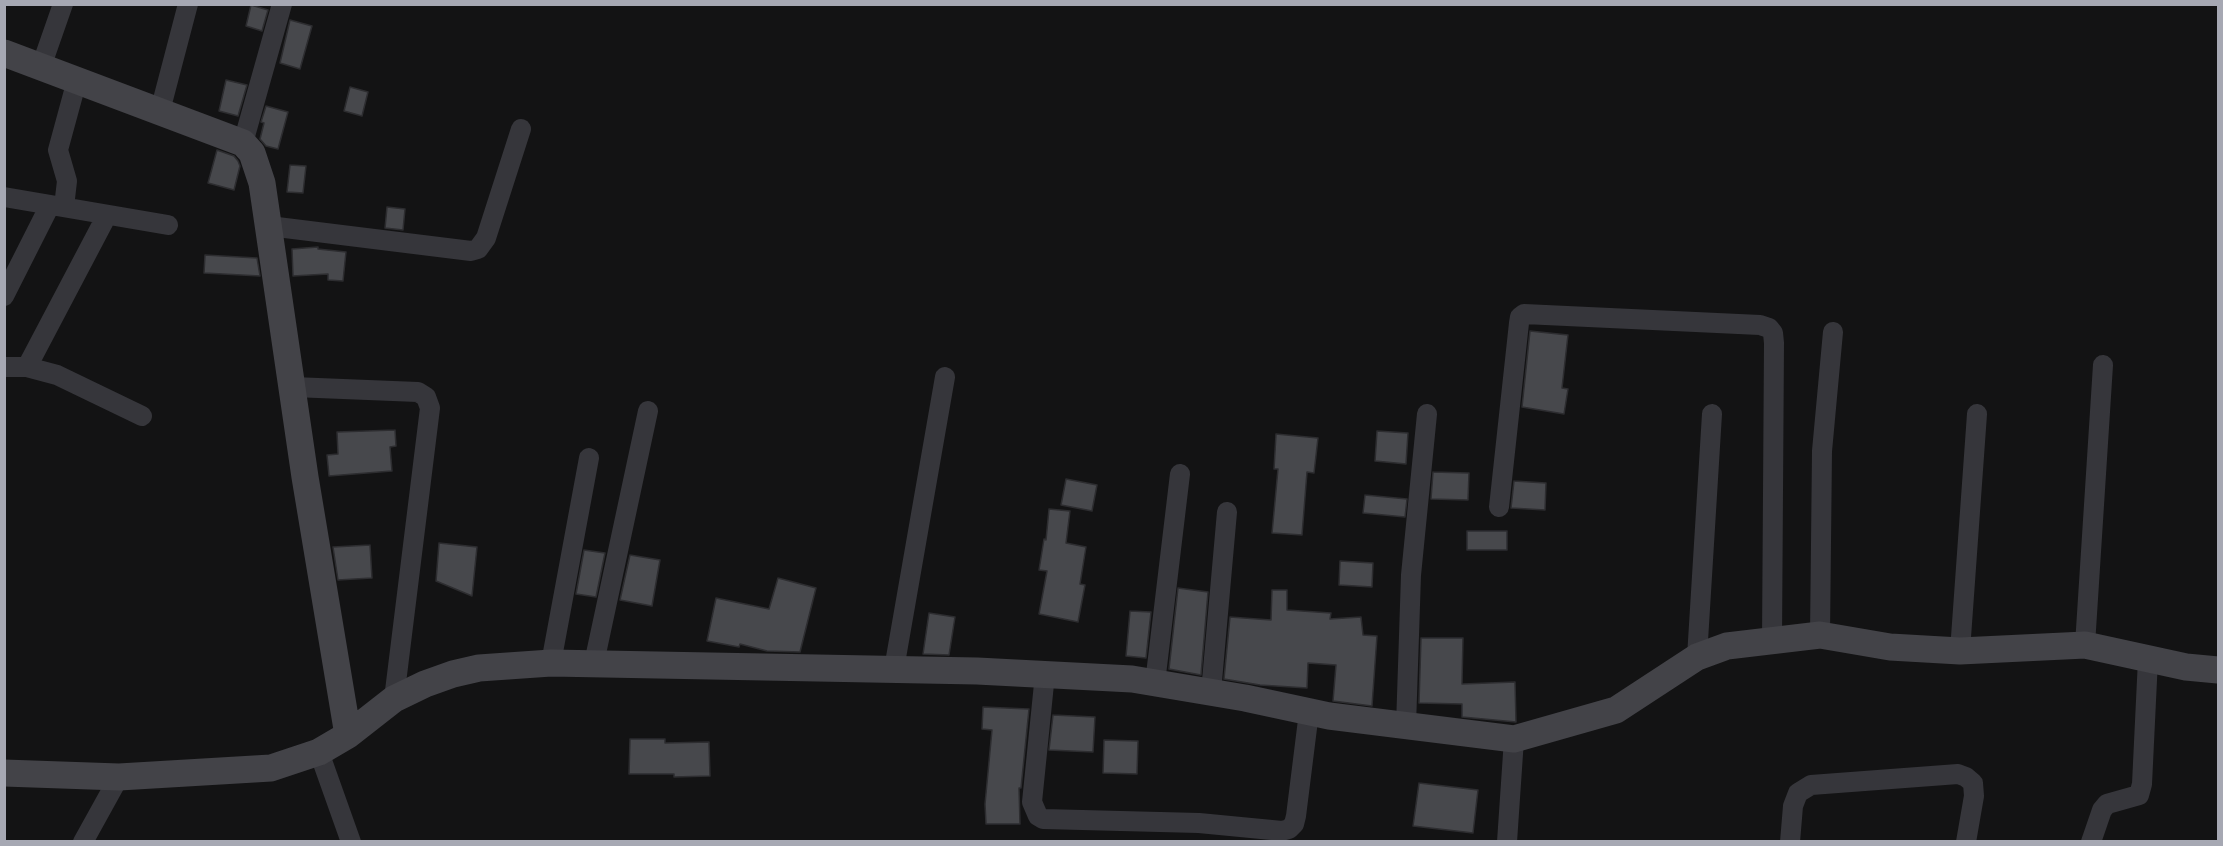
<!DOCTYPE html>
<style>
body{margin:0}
#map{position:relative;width:2223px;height:846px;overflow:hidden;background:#131314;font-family:Manrope,sans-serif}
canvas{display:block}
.frame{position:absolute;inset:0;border:6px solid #a6a8b3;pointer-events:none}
</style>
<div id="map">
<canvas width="2223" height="846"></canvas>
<div class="frame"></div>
</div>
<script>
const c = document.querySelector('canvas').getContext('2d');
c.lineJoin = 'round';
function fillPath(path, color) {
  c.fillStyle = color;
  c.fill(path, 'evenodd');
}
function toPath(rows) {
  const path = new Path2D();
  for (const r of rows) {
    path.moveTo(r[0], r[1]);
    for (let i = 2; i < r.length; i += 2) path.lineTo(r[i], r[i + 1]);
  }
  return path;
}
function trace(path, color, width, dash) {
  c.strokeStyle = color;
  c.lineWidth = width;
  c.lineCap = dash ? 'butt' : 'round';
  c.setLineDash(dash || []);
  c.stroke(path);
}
const building = toPath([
 [251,5,268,10,262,31,246,26,251,5],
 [290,20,312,26,300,69,280,63,290,20],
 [226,80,247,85,238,116,219,111,226,80],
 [350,87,368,92,362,116,344,111,350,87],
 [266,106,288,112,278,149,266,146,260,139,264,123,261,122,266,106],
 [217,150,234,156,238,161,240,166,234,190,208,183,217,150],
 [290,165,306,166,303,193,287,192,290,165],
 [387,207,405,209,403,230,385,228,387,207],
 [318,247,318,249,346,252,343,281,328,280,328,274,293,276,292,249,318,247],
 [205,255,257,258,260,276,204,273,205,255],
 [1530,331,1568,335,1562,388,1568,389,1564,414,1522,407,1530,331],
 [395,430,396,446,390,447,392,471,329,476,327,455,338,454,337,432,395,430],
 [1377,431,1408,433,1406,464,1375,461,1377,431],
 [1276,434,1318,438,1314,473,1307,472,1302,535,1272,533,1278,469,1274,469,1276,434],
 [1433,472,1469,473,1468,500,1431,499,1433,472],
 [1066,479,1097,485,1092,511,1061,505,1066,479],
 [1514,481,1546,483,1545,510,1511,508,1514,481],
 [1365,495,1407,499,1405,517,1363,513,1365,495],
 [1049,509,1070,511,1066,543,1086,547,1080,584,1085,585,1078,622,1039,614,1047,571,1039,570,1044,539,1046,540,1049,509],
 [1467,531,1507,531,1507,550,1467,550,1467,531],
 [439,543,477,547,472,596,436,581,439,543],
 [370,545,372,578,338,580,333,547,370,545],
 [584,550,605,553,596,597,576,594,584,550],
 [630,555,660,560,652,606,620,600,630,555],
 [1340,561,1373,563,1372,587,1339,585,1340,561],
 [778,578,816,588,800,652,767,651,740,644,739,647,707,641,716,598,769,609,778,578],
 [1178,588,1208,592,1201,675,1169,669,1178,588],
 [1272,590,1287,590,1287,610,1331,613,1330,619,1361,617,1363,635,1377,636,1372,706,1333,701,1336,665,1308,663,1307,688,1260,685,1224,679,1230,617,1271,620,1272,590],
 [1130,611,1151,612,1146,658,1126,656,1130,611],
 [929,613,955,617,949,655,923,654,929,613],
 [1421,638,1463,638,1462,684,1515,682,1516,722,1462,717,1462,704,1419,703,1421,638],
 [983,707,1029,709,1021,788,1019,788,1020,824,986,824,985,804,992,730,982,729,983,707],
 [1053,715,1095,717,1093,752,1049,750,1053,715],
 [630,739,665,739,665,743,709,742,710,776,674,777,674,774,629,774,630,739],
 [1104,740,1138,741,1137,774,1103,773,1104,740],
 [1419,783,1478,790,1473,833,1413,826,1419,783]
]);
fillPath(building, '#47484c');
trace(building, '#2d2d30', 1.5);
trace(toPath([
 [41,67,63,4],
 [160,111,188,4],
 [243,143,282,4],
 [4,197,168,225],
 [64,207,67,181,58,150,77,80],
 [269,226,471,251,478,249,486,238,521,129],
 [4,296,50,205],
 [4,367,27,367,57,375,142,416],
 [27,367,107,215],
 [293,387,418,392,426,397,430,408,394,699],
 [1499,507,1519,323,1520,317,1524,314,1760,325,1769,328,1773,333,1774,343,1772,641],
 [1820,635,1822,451,1833,332],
 [2085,645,2103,365],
 [1960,651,1977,414],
 [1697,657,1712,414],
 [551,663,589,458],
 [594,663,648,411],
 [894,669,945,377],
 [1045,674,1032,802,1038,816,1043,819,1199,823,1282,831,1289,829,1294,824,1296,816,1309,712],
 [1155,683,1180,474],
 [1211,692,1227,512],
 [1406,726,1411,575,1427,414],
 [319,752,351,842],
 [83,842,119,777],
 [1507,842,1514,739],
 [1790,842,1793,806,1798,793,1811,785,1958,774,1966,777,1973,783,1974,796,1966,842],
 [2091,842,2102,810,2107,804,2139,795,2142,784,2148,659]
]), '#36363b', 20);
trace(toPath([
 [4,53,243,143,252,153,262,183,305,477,348,735],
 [4,773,119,777,271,768,319,752,348,735,394,699,425,684,453,674,479,668,551,663,977,671,1132,679,1245,698,1329,716,1514,739,1616,710,1697,657,1727,646,1820,635,1890,647,1960,651,2085,645,2186,667,2218,670]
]), '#434348', 27);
</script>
